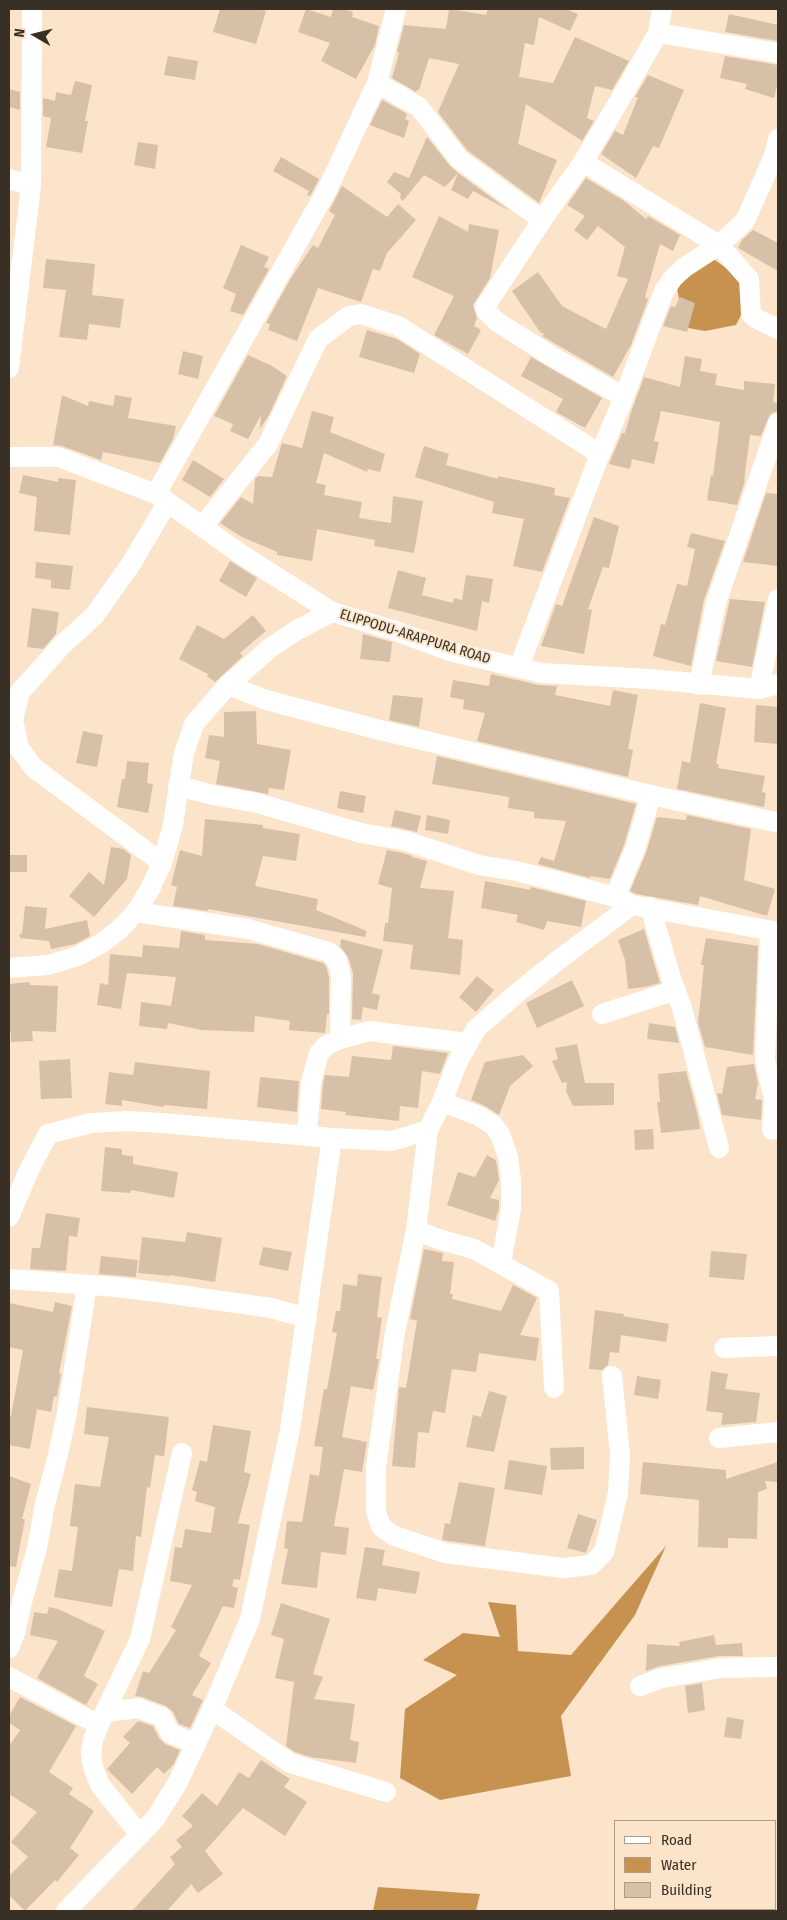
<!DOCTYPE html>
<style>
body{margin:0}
#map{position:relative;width:787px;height:1920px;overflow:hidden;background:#fbe4ca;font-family:"Fira Sans Condensed",sans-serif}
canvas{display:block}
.frame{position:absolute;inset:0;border:10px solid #382f25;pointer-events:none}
.legend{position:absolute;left:614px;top:1820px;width:162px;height:90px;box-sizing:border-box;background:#fbe4ca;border:1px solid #ad9c88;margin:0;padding:6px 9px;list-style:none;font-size:15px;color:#382f25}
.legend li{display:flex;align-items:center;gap:10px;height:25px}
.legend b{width:25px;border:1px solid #ad9c88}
.north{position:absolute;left:10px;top:10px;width:50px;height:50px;-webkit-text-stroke:4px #fbe4ca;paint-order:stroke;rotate:278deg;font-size:14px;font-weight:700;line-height:20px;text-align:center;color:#382f25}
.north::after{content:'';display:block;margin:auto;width:18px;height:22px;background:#382f25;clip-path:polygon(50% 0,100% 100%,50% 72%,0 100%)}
</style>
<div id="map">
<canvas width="787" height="1920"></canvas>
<div class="frame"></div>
<ul class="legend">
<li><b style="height:6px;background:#fff"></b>Road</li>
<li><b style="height:14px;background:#c79250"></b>Water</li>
<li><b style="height:14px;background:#d6c0a7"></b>Building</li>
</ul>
<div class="north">N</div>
</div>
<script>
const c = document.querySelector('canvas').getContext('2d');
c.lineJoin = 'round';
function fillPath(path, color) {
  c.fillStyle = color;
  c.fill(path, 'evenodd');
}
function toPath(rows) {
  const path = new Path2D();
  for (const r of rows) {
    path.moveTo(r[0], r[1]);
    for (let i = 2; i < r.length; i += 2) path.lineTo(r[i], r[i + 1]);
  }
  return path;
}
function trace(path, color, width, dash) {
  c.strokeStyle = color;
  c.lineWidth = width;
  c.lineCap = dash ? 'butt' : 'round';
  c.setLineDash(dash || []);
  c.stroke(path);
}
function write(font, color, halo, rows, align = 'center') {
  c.font = font + ' "Fira Sans Condensed",sans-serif';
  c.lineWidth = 4;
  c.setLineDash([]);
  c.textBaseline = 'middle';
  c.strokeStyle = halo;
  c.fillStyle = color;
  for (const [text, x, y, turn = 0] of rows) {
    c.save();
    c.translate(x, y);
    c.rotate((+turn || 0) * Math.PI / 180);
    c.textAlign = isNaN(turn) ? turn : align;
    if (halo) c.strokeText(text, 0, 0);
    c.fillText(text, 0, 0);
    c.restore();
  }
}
fillPath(toPath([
 [708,255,744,281,746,305,736,325,705,331,688,328,681,310,677,288],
 [666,1546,635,1615,561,1716,571,1776,440,1800,400,1778,405,1709,457,1675,423,1660,463,1633,500,1637,488,1602,516,1605,518,1651,571,1655],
 [378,1887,480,1894,476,1911,373,1911]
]), '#c79250');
fillPath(toPath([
 [220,9,257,9,266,11,256,44,213,32],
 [306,9,331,17,333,9,343,9,353,12,352,17,379,26,375,45,356,79,321,61,330,43,298,32],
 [449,9,486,15,488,9,566,9,578,14,570,31,539,17,534,45,525,43,519,77,553,83,575,37,629,61,612,90,595,86,587,118,594,121,582,141,526,104,518,144,557,160,539,203,467,150,438,112,459,64,429,58,419,90,417,90,416,92,392,78,399,53,397,52,404,25,446,29],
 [729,14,778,25,778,41,725,32],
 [168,56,198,61,195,80,164,75],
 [725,56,778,65,778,82,774,98,745,89,747,84,720,78],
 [648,75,684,90,659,148,653,146,636,178,601,154,615,131,623,135,638,97,635,97],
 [75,81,92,85,85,121,88,121,82,153,46,147,51,118,43,116,43,98,55,101,56,92,71,95],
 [9,89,20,92,20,110,9,107],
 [382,100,407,114,405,119,409,121,404,138,370,125],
 [427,137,450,166,458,173,445,187,424,175,403,201,400,198,401,194,387,182,394,172,409,178],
 [138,142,158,145,155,169,134,165],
 [281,157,319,179,310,196,307,195,309,191,273,171],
 [458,173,510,211,473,191,468,199,451,190],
 [586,178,624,201,646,219,648,216,680,235,673,251,660,244,645,297,648,299,631,345,613,377,542,336,544,334,540,332,512,291,538,272,562,306,606,329,628,279,617,276,625,247,598,226,587,240,574,230,585,216,567,205],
 [342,186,387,217,398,204,416,220,387,253,380,271,373,269,361,302,318,288,297,341,268,330,270,324,266,323,291,278,313,245,318,248,335,215,329,211],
 [439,216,468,232,469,224,499,230,490,278,473,305,477,318,474,326,481,330,468,354,434,335,454,296,412,277],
 [753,230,778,243,778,271,738,248,742,240],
 [241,245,269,257,264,267,269,269,243,315,230,311,236,294,223,288],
 [46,259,95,264,92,295,124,299,120,328,89,324,87,340,59,337,66,290,43,288],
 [680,297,695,303,687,332,663,326,671,306,675,307],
 [367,330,397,339,420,354,414,373,359,357],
 [183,351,203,356,198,379,178,374],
 [248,355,272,366,287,376,269,415,260,429,261,415,248,439,230,431,233,424,214,416],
 [685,356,702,359,700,371,717,374,715,385,744,390,744,381,775,384,773,402,778,403,778,411,770,414,761,436,750,435,744,481,745,481,737,505,707,500,711,475,713,476,720,422,661,411,654,441,659,442,654,464,632,459,630,469,609,464,622,433,625,433,631,412,644,377,680,387],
 [531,357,602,398,585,428,556,412,563,399,521,376],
 [62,395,88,406,89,401,113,406,115,395,132,398,128,418,176,426,173,439,160,463,103,452,101,460,62,446,53,445],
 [312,411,334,417,330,432,385,454,380,472,368,469,367,472,324,453,316,483,326,485,324,495,362,502,359,518,391,523,393,496,423,501,414,553,374,546,375,540,317,529,312,561,277,555,277,552,242,537,220,523,241,497,253,504,255,479,258,476,272,477,282,443,302,448],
 [424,446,449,454,446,465,498,479,498,476,555,488,554,495,570,498,542,572,513,566,524,519,492,513,494,502,415,477],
 [193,460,224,479,210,497,182,480],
 [23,475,58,482,58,478,76,480,70,535,34,531,37,497,19,493],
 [766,493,778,494,778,566,743,562],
 [594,517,619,526,609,568,603,567,588,609,592,610,584,654,541,646,556,604,562,606],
 [691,533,725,541,704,600,691,666,653,656,661,624,665,625,677,584,687,586,695,549,687,547],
 [230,561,257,578,246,597,219,581],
 [36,562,73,566,70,590,51,588,51,580,35,578],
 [398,570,426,578,422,595,453,603,454,598,462,600,466,575,493,579,489,603,482,601,477,631,388,608],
 [730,599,765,602,752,667,716,661],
 [32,608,59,612,56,634,43,649,27,647],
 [253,615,266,631,240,653,243,656,215,682,207,676,208,674,179,659,197,625,224,639],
 [363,634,392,642,390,662,360,659],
 [491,674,539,685,557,686,555,695,610,706,613,690,638,695,628,749,633,750,628,777,477,741,485,713,463,709,464,700,450,697,453,680,489,686],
 [393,695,423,698,419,727,389,720],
 [700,703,726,708,716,764,719,764,718,768,765,776,762,792,766,793,764,807,677,789,682,761,690,763],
 [756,705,778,707,778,744,754,742],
 [256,711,257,744,291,750,284,790,269,788,268,794,216,784,220,761,205,758,209,735,224,737,224,712],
 [83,731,103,735,97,767,76,763],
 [437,756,636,804,624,845,610,879,591,876,590,878,538,864,541,857,554,861,566,821,534,818,534,812,508,808,509,797,432,784],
 [127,761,149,763,147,783,153,784,148,813,117,807,122,779,125,779],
 [340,791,366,796,363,813,337,808],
 [395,810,421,816,417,832,391,826],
 [427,815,450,820,448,834,425,830],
 [687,815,751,829,744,880,775,889,767,916,700,896,698,905,636,894,630,891,646,853,657,817,686,820],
 [205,819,263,825,263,828,300,834,296,861,263,856,255,886,318,899,316,910,367,931,365,937,208,909,208,911,173,906,177,887,171,885,180,850,202,856],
 [111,847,123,849,131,855,127,879,94,917,69,896,89,872,104,885],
 [387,850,403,853,412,856,412,857,427,861,420,888,454,891,448,938,463,940,460,975,410,969,413,945,383,941,385,923,388,923,392,888,378,884],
 [9,855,27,855,27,872,9,872],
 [485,881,530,890,531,887,586,901,581,927,547,921,544,930,516,922,518,915,481,908],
 [25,906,47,908,45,929,87,920,90,936,75,944,51,949,49,941,20,938,19,934,22,934],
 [644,929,660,983,645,987,628,989,625,960,618,940],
 [181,931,205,935,205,940,258,944,323,963,326,966,329,977,329,1014,327,1014,325,1033,289,1030,290,1021,255,1016,254,1032,202,1030,168,1023,167,1029,139,1026,141,1002,171,1006,176,977,127,973,121,1009,97,1005,100,983,108,985,110,954,142,957,143,945,179,948],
 [706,938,758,946,753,1055,705,1047,698,1022,704,965,701,965],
 [341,939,383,950,372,993,380,995,377,1010,363,1007,361,1020,352,1019,353,973,348,957,340,946],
 [477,976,494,990,476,1012,459,997],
 [572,980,584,1006,537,1028,526,1003],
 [29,982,30,985,58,986,56,1032,32,1031,33,1041,11,1042,11,1032,9,1033,9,984],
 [649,1023,675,1027,679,1043,647,1039],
 [577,1044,585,1083,614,1083,614,1105,573,1106,566,1091,567,1082,562,1083,552,1061,558,1059,555,1048],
 [393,1046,448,1053,440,1074,422,1071,418,1108,400,1106,399,1121,345,1115,346,1112,321,1109,323,1084,325,1075,349,1077,352,1056,391,1060],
 [523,1055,533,1066,510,1086,499,1115,485,1106,471,1100,485,1062],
 [70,1059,72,1098,41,1099,39,1061],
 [135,1062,210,1071,207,1109,164,1105,163,1107,122,1100,122,1106,105,1104,109,1072,133,1075],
 [754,1064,758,1083,755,1099,762,1100,761,1120,722,1115,717,1093,722,1094,727,1067],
 [686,1071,698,1116,700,1129,661,1133,657,1102,660,1102,658,1074],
 [260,1077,299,1081,297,1112,257,1107],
 [653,1129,654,1149,635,1150,634,1130],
 [105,1147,122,1149,122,1155,133,1156,133,1164,178,1172,174,1198,131,1190,130,1193,101,1191],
 [487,1155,496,1160,499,1180,490,1198,499,1200,499,1208,495,1221,447,1205,458,1172,475,1177],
 [46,1213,80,1218,77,1237,69,1236,66,1271,30,1269,32,1248,40,1248],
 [187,1232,222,1238,215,1282,170,1275,170,1276,138,1273,142,1237,185,1242],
 [263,1247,292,1252,288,1271,259,1265],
 [424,1249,443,1253,442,1261,454,1262,450,1294,453,1294,452,1299,501,1311,513,1285,537,1298,520,1335,539,1338,536,1361,479,1353,476,1372,452,1369,445,1413,433,1411,429,1433,418,1432,415,1468,392,1466,399,1387,406,1388,417,1321,410,1319],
 [711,1251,747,1254,744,1280,709,1277],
 [101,1256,138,1260,136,1277,99,1274],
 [358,1274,382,1277,377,1317,382,1318,376,1359,379,1359,373,1390,351,1386,342,1437,367,1442,362,1472,344,1469,334,1526,349,1528,346,1555,321,1552,317,1588,281,1584,288,1549,284,1548,287,1521,302,1522,310,1474,319,1476,323,1447,314,1446,324,1389,327,1389,337,1333,332,1332,336,1311,340,1311,343,1284,357,1286],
 [55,1302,72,1306,59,1373,61,1374,57,1397,54,1396,51,1412,37,1409,30,1449,9,1445,9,1416,11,1416,23,1350,9,1347,9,1303,53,1312],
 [595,1310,624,1314,623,1316,669,1324,666,1342,621,1335,619,1353,610,1352,608,1365,602,1370,589,1369],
 [711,1371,728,1374,725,1389,760,1393,756,1422,721,1425,723,1413,706,1411],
 [637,1376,661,1380,658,1399,634,1395],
 [489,1391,507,1396,494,1452,466,1447,473,1415,481,1417],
 [87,1407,169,1417,164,1456,155,1455,150,1488,147,1487,141,1537,136,1536,133,1571,119,1569,112,1607,54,1597,59,1569,72,1571,78,1527,70,1526,75,1484,100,1487,109,1437,84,1434],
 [213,1425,251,1431,244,1472,251,1474,238,1523,250,1525,240,1580,234,1579,232,1586,238,1588,234,1608,223,1606,199,1656,211,1663,192,1695,203,1700,190,1728,179,1724,173,1712,166,1706,142,1697,135,1696,143,1671,149,1673,176,1630,171,1627,192,1585,170,1581,175,1547,182,1548,185,1529,211,1533,215,1507,195,1501,197,1492,192,1490,200,1460,207,1462],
 [584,1447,584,1469,551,1470,550,1448],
 [509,1460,547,1466,542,1495,504,1489],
 [643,1462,726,1470,726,1479,778,1462,778,1482,765,1481,767,1489,758,1492,757,1539,728,1538,728,1548,698,1547,699,1500,640,1494],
 [9,1476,31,1484,22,1519,25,1519,16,1567,9,1566],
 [459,1482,495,1488,485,1546,442,1540,445,1523,450,1524],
 [578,1514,597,1520,586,1553,567,1548],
 [365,1547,385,1550,382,1565,420,1572,416,1594,378,1588,376,1601,356,1598],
 [281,1603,330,1619,313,1674,323,1677,314,1699,355,1704,350,1740,359,1742,356,1763,310,1757,295,1752,286,1746,294,1682,275,1678,284,1639,271,1635],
 [49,1607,58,1609,105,1631,84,1676,98,1684,86,1705,37,1678,58,1641,30,1635,34,1612,47,1614],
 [714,1635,716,1645,742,1643,743,1656,719,1656,660,1666,646,1671,647,1644,680,1646,679,1642],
 [702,1683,705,1710,688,1713,685,1686],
 [20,1697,76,1726,49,1772,73,1788,69,1794,94,1811,70,1848,79,1855,57,1882,55,1880,25,1911,9,1895,9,1876,28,1857,11,1842,37,1812,9,1794,9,1746,20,1730,9,1723,9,1716],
 [727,1717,744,1720,741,1739,724,1737],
 [138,1721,153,1726,159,1738,165,1744,180,1750,174,1764,164,1774,157,1767,132,1794,107,1769,130,1743,123,1737],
 [261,1760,290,1779,284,1787,307,1802,285,1836,243,1808,205,1851,223,1874,198,1893,191,1884,167,1911,132,1911,175,1864,170,1857,182,1847,176,1840,193,1826,182,1816,202,1793,217,1806,239,1772,249,1778]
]), '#d6c0a7');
trace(toPath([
 [658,33,778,53],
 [377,83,419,107,459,159,542,220],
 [583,162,719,245,749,279,751,314,757,319,778,329],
 [9,179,31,186],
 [9,368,31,186,32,9],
 [624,397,551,356,496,321,487,312,485,307,542,220,583,162,625,91,658,33,662,9],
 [9,457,58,457,156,494,239,553,332,612],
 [156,494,327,190,377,83,396,9],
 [202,527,268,444,318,339,349,316,361,314,398,326,600,454],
 [519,667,600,454,624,397,664,291,673,278,685,267,719,245,745,221,774,156,778,139],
 [228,685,266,700,376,729,651,795,775,822],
 [699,685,716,603,778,423],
 [759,689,778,599],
 [178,786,213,795,257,803,361,833,406,841,479,865,516,871,556,881,615,897,632,905,778,932],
 [162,863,34,768,19,748,13,720,20,692,62,645,94,616,131,564,167,503],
 [615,897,635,849,651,795],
 [650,907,672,981,682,1008,719,1148],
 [136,912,248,929,329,952,337,960,341,976,340,1039,327,1045,319,1053,311,1082,307,1136],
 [770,931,765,1060,774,1099,772,1130],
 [9,968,48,965,78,956,102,943,120,929,136,912,150,889,162,863,173,825,184,753,194,724,228,685,270,648,297,630,332,612,393,630,453,652,542,673,649,679,759,689,778,684],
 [602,1014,676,990],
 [340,1039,369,1031,468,1043],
 [442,1102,479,1116,493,1125,500,1134,508,1157,511,1179,511,1209,501,1263],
 [428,1130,416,1230,395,1332,376,1467,376,1512,381,1526,392,1535,445,1553,563,1568,591,1565,604,1552,618,1493,620,1454,612,1376],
 [9,1217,29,1170,48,1134,91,1123,127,1121,162,1123,332,1138,392,1141,428,1130,442,1102,457,1063,476,1029,516,994,557,961,632,905],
 [416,1230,438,1239,474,1249,549,1291,554,1388],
 [9,1279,117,1287,165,1293,271,1308,307,1318],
 [724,1348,778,1346],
 [719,1438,778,1432],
 [9,1648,15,1633,22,1602,37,1548,45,1504,57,1459,67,1413,87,1285],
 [9,1677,99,1725],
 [640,1686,662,1678,721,1668,778,1667],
 [212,1709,290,1763,386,1792],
 [105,1712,138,1708,162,1717,170,1733,196,1744],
 [140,1835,100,1785,93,1767,91,1753,93,1740,101,1720,140,1639,182,1453],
 [66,1911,155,1819,178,1782,212,1709,250,1619,290,1430,332,1138]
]), '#fff', 20);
write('14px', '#382f25', '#fbe4ca', [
 ["ELIPPODU-ARAPPURA ROAD",415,637,17]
]);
</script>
